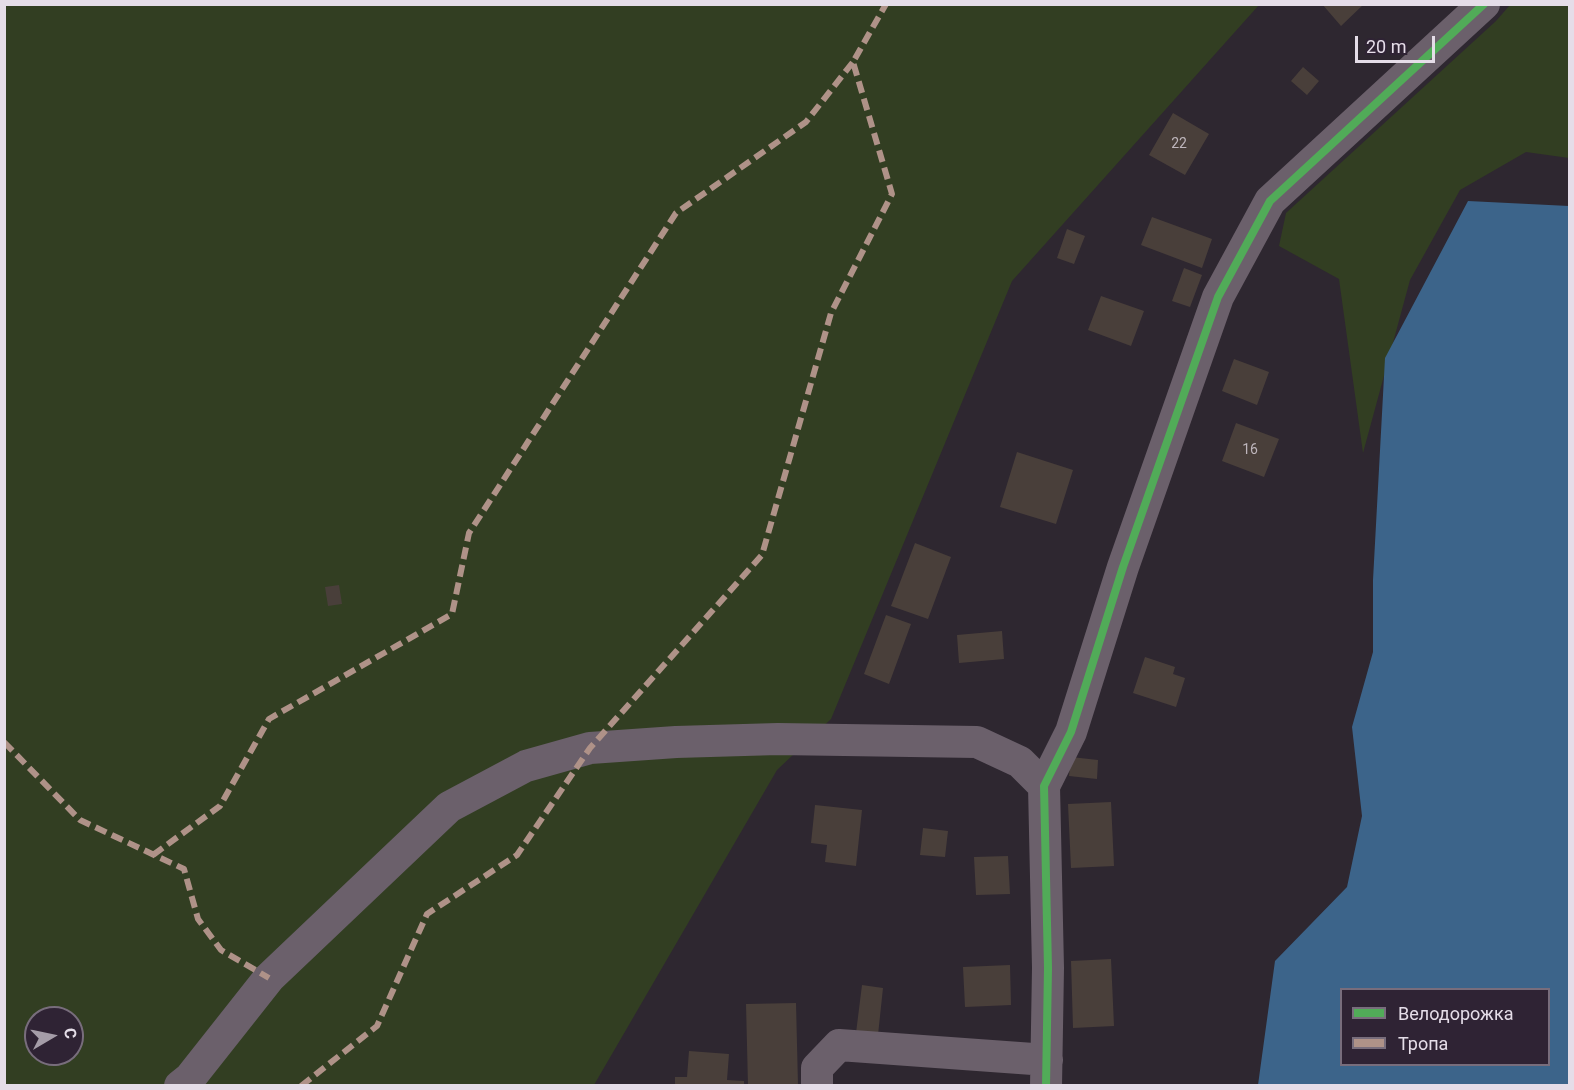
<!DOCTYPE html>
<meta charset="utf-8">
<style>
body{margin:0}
#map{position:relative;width:1574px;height:1090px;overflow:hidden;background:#2e2730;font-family:Roboto,sans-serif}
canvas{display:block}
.frame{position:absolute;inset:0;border:6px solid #e5dde8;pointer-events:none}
.legend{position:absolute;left:1340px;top:988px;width:210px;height:78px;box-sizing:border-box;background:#2f2334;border:2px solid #786d7c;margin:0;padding:8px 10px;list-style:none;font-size:18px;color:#e5dde8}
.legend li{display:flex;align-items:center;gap:12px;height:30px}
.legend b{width:30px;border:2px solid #786d7c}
.north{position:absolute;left:24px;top:1006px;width:60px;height:60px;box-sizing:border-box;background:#2f2334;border:2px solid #786d7c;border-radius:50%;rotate:81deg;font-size:16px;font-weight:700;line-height:24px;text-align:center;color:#e5dde8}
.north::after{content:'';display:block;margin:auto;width:21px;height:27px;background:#a59da8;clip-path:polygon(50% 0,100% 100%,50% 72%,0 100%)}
.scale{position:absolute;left:1355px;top:36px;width:80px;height:27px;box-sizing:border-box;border:3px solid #e5dde8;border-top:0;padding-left:8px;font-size:18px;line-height:21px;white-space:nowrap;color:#e5dde8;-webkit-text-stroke:4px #2f2334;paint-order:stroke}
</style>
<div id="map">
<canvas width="1574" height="1090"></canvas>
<div class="frame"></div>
<ul class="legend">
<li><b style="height:8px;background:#51ab58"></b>Велодорожка</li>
<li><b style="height:8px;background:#af9288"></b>Тропа</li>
</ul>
<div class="north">С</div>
<div class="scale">20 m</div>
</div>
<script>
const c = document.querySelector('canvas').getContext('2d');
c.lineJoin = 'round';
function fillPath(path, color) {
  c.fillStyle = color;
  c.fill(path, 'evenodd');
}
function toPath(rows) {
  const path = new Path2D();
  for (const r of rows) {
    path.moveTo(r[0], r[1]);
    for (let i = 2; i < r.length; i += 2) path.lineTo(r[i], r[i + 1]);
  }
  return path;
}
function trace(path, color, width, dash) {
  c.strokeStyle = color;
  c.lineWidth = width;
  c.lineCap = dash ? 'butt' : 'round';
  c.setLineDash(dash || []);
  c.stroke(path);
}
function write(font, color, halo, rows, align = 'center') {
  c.font = font + ' Roboto,sans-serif';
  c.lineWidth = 4.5;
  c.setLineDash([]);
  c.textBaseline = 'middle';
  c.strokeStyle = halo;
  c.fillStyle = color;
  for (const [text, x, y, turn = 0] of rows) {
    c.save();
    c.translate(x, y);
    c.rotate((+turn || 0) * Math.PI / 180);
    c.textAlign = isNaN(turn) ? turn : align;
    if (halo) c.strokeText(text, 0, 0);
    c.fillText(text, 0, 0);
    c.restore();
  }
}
fillPath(toPath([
 [5,5,1259,5,1012,281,831,719,777,770,594,1085,5,1086],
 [36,1018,72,1018,72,1054,36,1054],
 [1510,5,1569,5,1569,158,1526,152,1460,190,1410,280,1363,453,1339,279,1279,246,1286,213,1496,21]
]), '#323e22');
fillPath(toPath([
 [1468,201,1569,206,1569,1085,1258,1085,1275,961,1347,887,1362,816,1352,727,1373,652,1373,580,1385,358],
 [1342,990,1548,990,1548,1064,1342,1064]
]), '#3c648a');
fillPath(toPath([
 [1322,4,1364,4,1341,26],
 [1303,67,1319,81,1307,95,1291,81],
 [1173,113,1209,134,1185,175,1149,155],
 [1152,217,1212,239,1202,268,1141,245],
 [1067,229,1085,236,1074,264,1057,258],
 [1184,268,1202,275,1190,307,1172,301],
 [1101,296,1144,311,1131,346,1088,330],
 [1234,359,1269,372,1257,405,1222,391],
 [1236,423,1279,439,1264,477,1222,461],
 [1017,452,1073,470,1056,524,1000,507],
 [915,543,951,557,928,619,891,606],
 [339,585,342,604,328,606,325,587],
 [886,615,911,624,889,684,864,674],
 [1002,631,1004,659,959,663,957,635],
 [1145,657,1175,667,1173,674,1185,678,1176,707,1133,693],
 [1071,757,1098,760,1097,779,1069,776],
 [1111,802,1114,866,1071,868,1068,804],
 [815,805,862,810,856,866,825,862,827,845,811,843],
 [923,828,948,831,945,857,920,855],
 [1008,856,1010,894,976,895,974,857],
 [1111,959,1114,1026,1073,1028,1071,961],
 [1010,965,1011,1005,965,1007,963,967],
 [862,985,883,988,878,1035,856,1033],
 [796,1003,798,1085,748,1086,746,1004],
 [689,1051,729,1054,727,1080,744,1081,744,1086,675,1086,675,1077,687,1077]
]), '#493f3a');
trace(toPath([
 [180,1086,190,1078,269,978,449,807,526,766,590,748,676,742,778,739,977,742,1020,762,1044,786],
 [817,1086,817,1068,839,1045,1047,1060],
 [1046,1086,1048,968,1044,786,1071,732,1123,567,1218,297,1270,201,1484,4]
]), '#6b606b', 32);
trace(toPath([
 [4,742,80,820,184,869,198,919,221,950,269,978],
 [153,855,220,806,269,719,452,614,469,533,676,213,806,122,853,62],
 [301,1086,377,1026,427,914,517,855,590,748,762,555,831,313,892,194,853,62,886,4]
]), '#af9288', 6, [12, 6]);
trace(toPath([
 [1046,1086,1048,968,1044,786,1071,732,1123,567,1218,297,1270,201,1484,4]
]), '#51ab58', 8);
write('14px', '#beb6bc', null, [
 ["22",1179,144],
 ["16",1250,450]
]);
</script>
